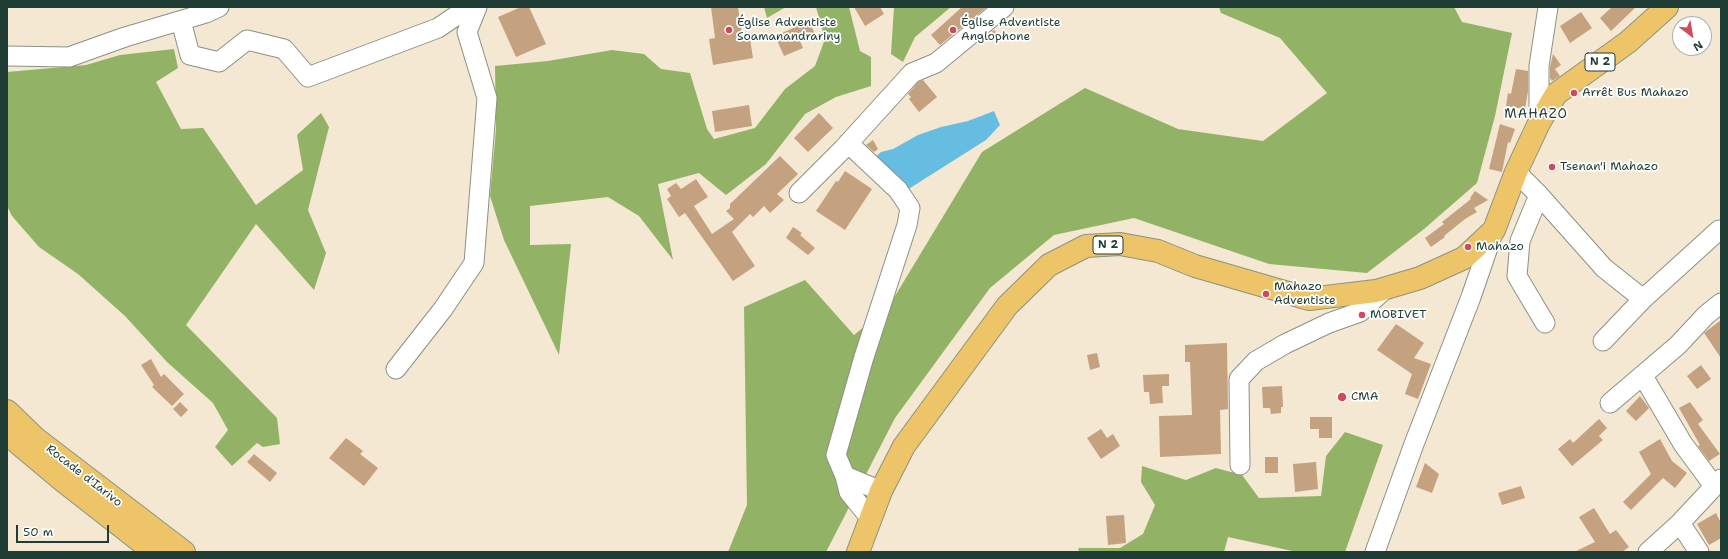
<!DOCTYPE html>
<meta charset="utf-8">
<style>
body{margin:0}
#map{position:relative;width:1728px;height:559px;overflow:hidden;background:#f5e8d2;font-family:"Shantell Sans",sans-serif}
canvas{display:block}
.frame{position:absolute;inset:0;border:8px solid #1f3d34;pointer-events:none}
.north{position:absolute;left:1672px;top:16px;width:40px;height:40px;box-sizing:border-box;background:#fff;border:1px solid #a5b1ae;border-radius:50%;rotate:149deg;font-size:11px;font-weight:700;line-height:16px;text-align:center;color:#1f3d34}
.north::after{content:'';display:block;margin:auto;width:14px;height:18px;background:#d1495b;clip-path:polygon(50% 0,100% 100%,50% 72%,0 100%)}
.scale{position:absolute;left:16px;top:525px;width:93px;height:18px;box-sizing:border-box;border:2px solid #1f3d34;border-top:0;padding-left:5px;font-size:12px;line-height:14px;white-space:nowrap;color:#1f3d34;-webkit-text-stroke:3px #fff;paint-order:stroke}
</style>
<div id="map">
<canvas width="1728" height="559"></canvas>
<div class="frame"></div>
<div class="north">N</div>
<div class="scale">50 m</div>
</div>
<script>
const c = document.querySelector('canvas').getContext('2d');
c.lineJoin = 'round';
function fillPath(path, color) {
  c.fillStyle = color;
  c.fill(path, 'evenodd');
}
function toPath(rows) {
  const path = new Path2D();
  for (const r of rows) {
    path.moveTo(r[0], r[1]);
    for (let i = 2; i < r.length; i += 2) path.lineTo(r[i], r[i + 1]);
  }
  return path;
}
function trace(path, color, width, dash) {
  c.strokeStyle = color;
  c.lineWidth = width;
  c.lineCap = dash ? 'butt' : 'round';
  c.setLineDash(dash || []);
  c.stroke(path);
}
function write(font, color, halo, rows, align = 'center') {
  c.font = font + ' "Shantell Sans",sans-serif';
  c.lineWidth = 3.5;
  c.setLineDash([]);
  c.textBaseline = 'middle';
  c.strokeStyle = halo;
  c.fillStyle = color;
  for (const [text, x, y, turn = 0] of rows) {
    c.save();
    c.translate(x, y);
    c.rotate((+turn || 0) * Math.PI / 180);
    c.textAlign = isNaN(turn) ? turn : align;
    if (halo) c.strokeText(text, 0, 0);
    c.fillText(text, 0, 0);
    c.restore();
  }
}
fillPath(toPath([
 [764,7,786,7,767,18],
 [816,7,849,7,860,51,871,57,871,86,836,97,805,114,766,164,726,195,699,173,658,184,673,260,639,216,608,197,530,206,530,245,571,244,559,355,504,240,490,196,496,129,495,66,548,61,612,50,644,54,661,69,690,73,707,129,714,139,755,128,785,89,815,66,825,39],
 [894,7,951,7,915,37,903,62,891,54],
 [1219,7,1454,7,1462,22,1512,33,1495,116,1477,183,1424,229,1367,273,1269,264,1134,218,1054,235,990,288,895,418,826,552,728,552,747,505,744,307,805,280,854,335,889,306,982,152,1085,88,1178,129,1263,141,1327,93,1280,38,1221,13],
 [174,49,178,68,156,82,181,129,203,128,256,205,303,170,297,135,321,113,329,127,308,210,326,253,314,290,256,224,186,325,277,418,280,444,263,447,257,443,232,466,215,447,228,430,213,403,167,362,125,316,78,274,39,247,12,216,7,206,7,72,86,65,120,55],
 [1345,432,1383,445,1345,552,1297,552,1228,537,1224,552,1079,552,1078,548,1120,548,1143,534,1155,505,1141,482,1142,466,1186,480,1216,468,1242,475,1259,498,1321,496,1326,456]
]), '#92b266');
fillPath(toPath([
 [994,111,1000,125,986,140,907,190,873,159,881,152,893,149,918,135,941,127,968,121]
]), '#65bee2');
fillPath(toPath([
 [521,7,529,7,546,44,516,57,498,17],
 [711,7,738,7,742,34,749,32,753,58,713,65,709,39,715,38],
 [854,7,880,7,884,14,865,26],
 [962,7,987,7,940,45,931,35],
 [1612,7,1636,7,1611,31,1600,18],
 [1581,12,1592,28,1570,43,1560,26],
 [809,21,815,34,800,41,803,48,784,56,775,36],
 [994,30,997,33,987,41,984,38],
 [1553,54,1561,65,1555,69,1560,76,1552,81,1550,78,1550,67],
 [1516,69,1528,71,1528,91,1525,109,1506,106,1508,93,1511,94],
 [923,80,937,97,919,112,909,99,911,97,908,94,918,82],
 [749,105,752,126,715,132,712,111],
 [819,113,833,128,808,152,794,138],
 [1500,124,1515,129,1510,143,1508,142,1502,172,1489,169],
 [873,140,878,149,874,152,866,145],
 [780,156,798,174,777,194,784,200,770,213,764,206,753,217,750,214,732,232,755,266,733,281,685,213,679,217,667,199,671,196,667,189,676,183,681,189,696,179,708,197,694,206,712,234,734,219,726,211,730,208,730,204],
 [845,171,872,189,845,230,816,211,836,181,838,182],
 [1475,191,1488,200,1474,208,1477,212,1465,219,1444,236,1445,237,1431,247,1425,238,1444,224,1442,222,1471,199,1470,198],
 [793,227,802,233,800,235,815,248,808,255,786,238],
 [1721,320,1721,358,1704,333],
 [1396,324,1424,343,1414,358,1431,364,1418,399,1405,394,1412,374,1377,350],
 [1227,343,1228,409,1220,410,1221,454,1160,457,1159,416,1192,415,1190,362,1185,362,1185,345],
 [1097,353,1100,367,1090,370,1087,355],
 [151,359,161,377,164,374,184,394,172,406,152,387,154,385,141,365],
 [1701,365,1711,379,1697,389,1687,376],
 [1169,374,1169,386,1162,386,1163,403,1150,404,1149,392,1144,392,1143,375],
 [1282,386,1283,407,1281,407,1281,413,1271,414,1270,408,1263,408,1262,387],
 [1640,396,1649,408,1636,421,1626,411],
 [180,402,188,410,181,417,173,409],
 [1690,402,1703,420,1698,424,1720,454,1709,461,1698,446,1700,445,1679,408],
 [1310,417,1332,417,1332,438,1319,438,1319,429,1310,429],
 [1599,419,1607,428,1599,436,1603,440,1572,466,1558,449,1570,439,1573,443],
 [1101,429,1107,438,1113,434,1120,446,1101,459,1087,438],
 [346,438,363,451,360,454,378,468,364,486,329,458],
 [1660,439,1672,461,1687,473,1675,488,1663,478,1631,510,1623,502,1651,474,1639,452],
 [254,454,277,473,270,482,247,462],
 [1265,457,1278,457,1278,473,1265,473],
 [1316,462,1318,489,1295,492,1293,464],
 [1425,463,1439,474,1432,493,1416,487],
 [1521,486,1525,498,1502,505,1498,493],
 [1594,508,1610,534,1616,530,1629,547,1622,552,1574,552,1595,542,1579,517],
 [1716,513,1721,523,1721,538,1709,545,1697,524],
 [1124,515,1126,543,1108,545,1106,516]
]), '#c4a17f');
const minor = toPath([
 [181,21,190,55,219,62,247,40,284,49,308,77,438,28,469,7],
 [7,56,69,57,125,37,206,13,219,7],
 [1539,123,1539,66,1548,7],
 [1516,172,1539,195],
 [799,193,843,149,912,73,936,63,1004,7],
 [1545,323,1517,276,1520,241,1539,195,1604,268,1643,299],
 [1603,341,1643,299,1719,230],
 [396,369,443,309,474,263,487,98,467,32,477,7],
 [1643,376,1683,444,1714,486],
 [1610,403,1678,345,1706,315,1721,303],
 [1240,465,1239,379,1256,361,1285,344,1329,323,1360,312,1386,288],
 [845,476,836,455,864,357,907,225,910,208,898,190,848,143],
 [870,518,849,492,845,476,881,491],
 [1680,523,1699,552],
 [1375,552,1414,444,1471,297,1494,230],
 [1648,552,1680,523,1721,479]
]);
const major = toPath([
 [7,411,35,438,184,552],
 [7,434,62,480,154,552],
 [858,552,881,491,904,446,1007,306,1049,265,1086,246,1120,244,1158,251,1195,266,1309,299,1376,291,1420,278,1464,258,1494,230,1516,172,1539,123,1556,94,1628,42,1667,7]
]);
trace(minor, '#8a9283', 21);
trace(major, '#8a9283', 24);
trace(minor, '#fff', 19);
trace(major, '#eec469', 22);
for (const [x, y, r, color] of [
 [729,30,4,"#d1495b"],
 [953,30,4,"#d1495b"],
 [1574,93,4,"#d1495b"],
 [1552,167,4,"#d1495b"],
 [1468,247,4,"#d1495b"],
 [1266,294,4,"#d1495b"],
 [1362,315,4,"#d1495b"],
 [1342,397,5,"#d1495b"]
]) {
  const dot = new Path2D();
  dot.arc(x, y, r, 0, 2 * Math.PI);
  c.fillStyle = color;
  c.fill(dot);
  trace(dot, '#fff', 1.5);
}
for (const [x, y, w] of [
 [1600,62,30],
 [1108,245,30]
]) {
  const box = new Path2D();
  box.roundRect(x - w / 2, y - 9, w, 18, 3);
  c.fillStyle = '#fff';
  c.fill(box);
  trace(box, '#1f3d34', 1);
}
write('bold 11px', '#1f3d34', null, [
 ["N 2",1600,62],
 ["N 2",1108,245]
]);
write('12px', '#1f3d34', '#fff', [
 ["Église Adventiste",737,23],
 ["Soamanandrariny",737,37],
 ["Église Adventiste",961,23],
 ["Anglophone",961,37],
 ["Arrêt Bus Mahazo",1582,93],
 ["Tsenan'i Mahazo",1560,167],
 ["Mahazo",1476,247],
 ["Mahazo",1274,287],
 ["Adventiste",1274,301],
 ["MOBIVET",1370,315],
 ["CMA",1351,397]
], 'left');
write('12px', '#1f3d34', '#fff', [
 ["Rocade d'Iarivo",84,476,38]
]);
c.letterSpacing = '1px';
write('13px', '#1f3d34', '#fff', [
 ["MAHAZO",1536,115]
]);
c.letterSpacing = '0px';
</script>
